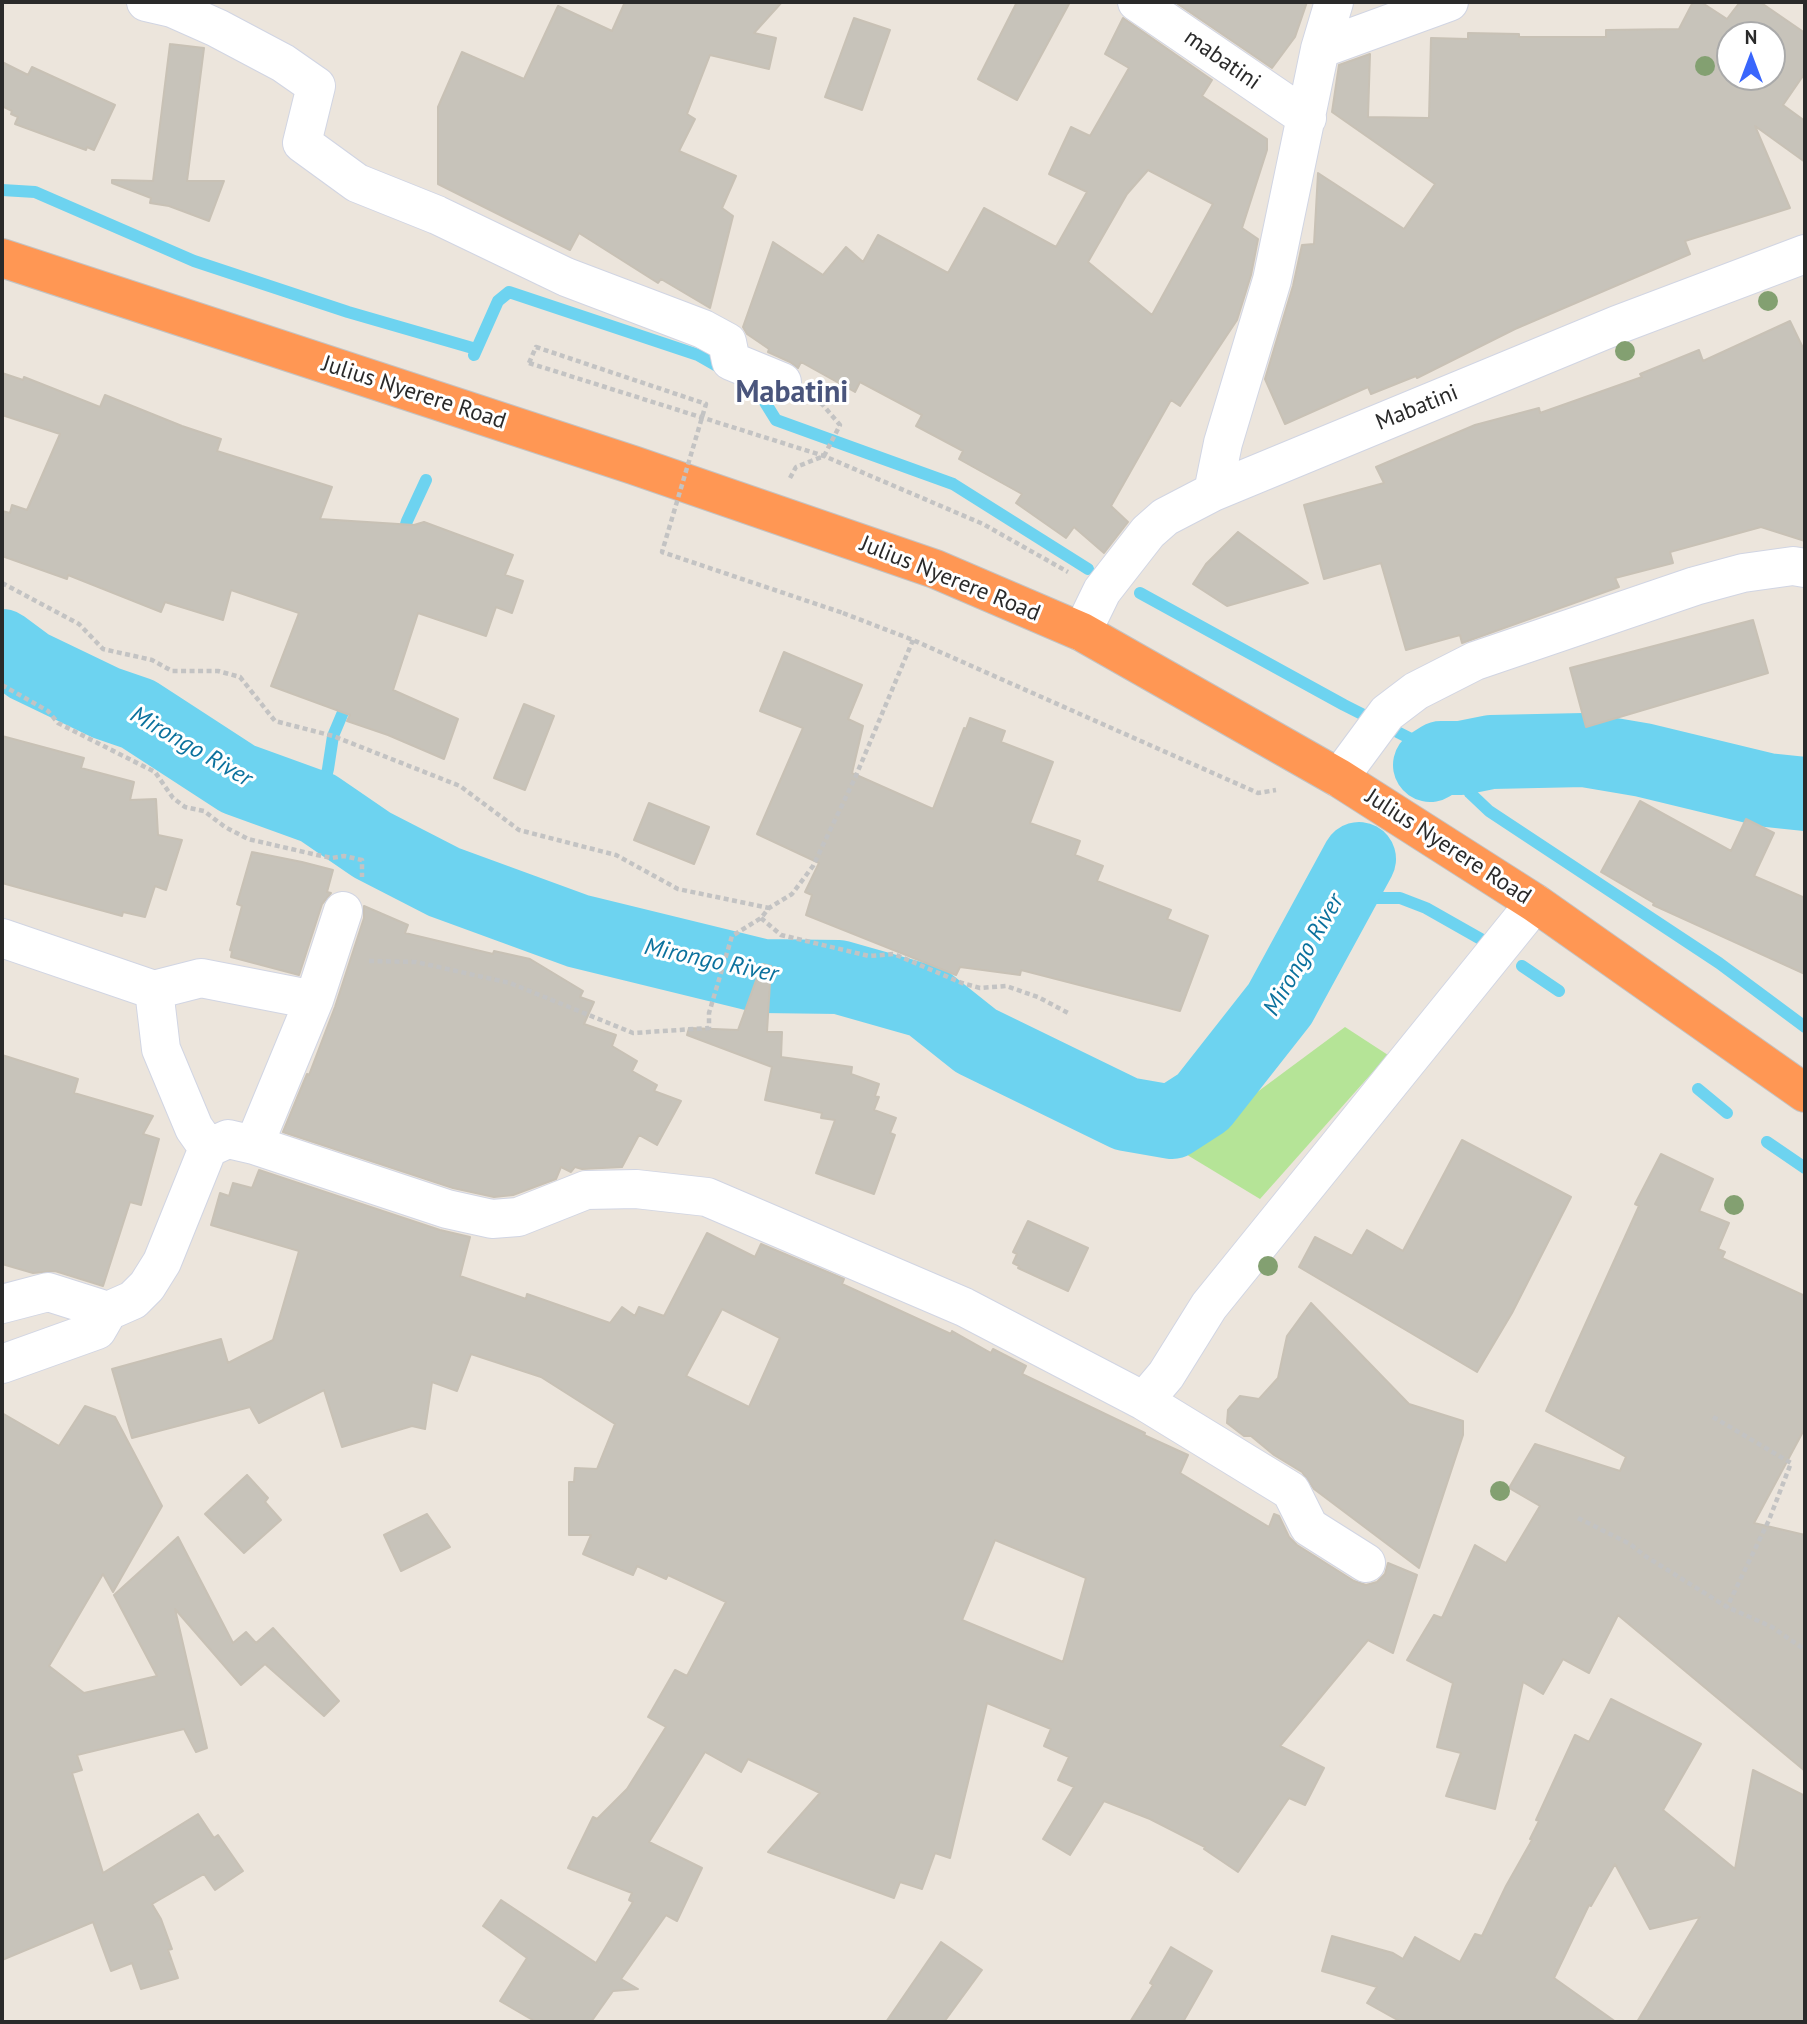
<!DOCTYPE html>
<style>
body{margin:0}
#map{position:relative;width:1807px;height:2024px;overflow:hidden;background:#ece5dc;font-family:"PT Sans",sans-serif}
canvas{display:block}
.frame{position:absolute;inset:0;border:4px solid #2a2a2a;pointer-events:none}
.north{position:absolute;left:1716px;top:21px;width:70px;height:70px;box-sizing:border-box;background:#fff;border:2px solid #aaa;border-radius:50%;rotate:0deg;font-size:19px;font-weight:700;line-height:28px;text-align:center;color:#2a2a2a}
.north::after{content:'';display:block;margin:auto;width:24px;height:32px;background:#3966fc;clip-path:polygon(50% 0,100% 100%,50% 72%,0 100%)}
</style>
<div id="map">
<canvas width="1807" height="2024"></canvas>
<div class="frame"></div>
<div class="north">N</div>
</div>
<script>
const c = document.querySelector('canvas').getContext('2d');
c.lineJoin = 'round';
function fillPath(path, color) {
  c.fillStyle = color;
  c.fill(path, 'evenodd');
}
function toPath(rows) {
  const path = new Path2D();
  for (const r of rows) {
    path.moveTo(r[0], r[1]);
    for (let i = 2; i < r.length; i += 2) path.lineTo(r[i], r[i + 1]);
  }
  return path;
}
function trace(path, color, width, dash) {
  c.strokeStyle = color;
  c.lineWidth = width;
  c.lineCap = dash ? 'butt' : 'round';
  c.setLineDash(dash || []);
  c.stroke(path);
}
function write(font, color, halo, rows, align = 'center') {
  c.font = font + ' "PT Sans",sans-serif';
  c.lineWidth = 6;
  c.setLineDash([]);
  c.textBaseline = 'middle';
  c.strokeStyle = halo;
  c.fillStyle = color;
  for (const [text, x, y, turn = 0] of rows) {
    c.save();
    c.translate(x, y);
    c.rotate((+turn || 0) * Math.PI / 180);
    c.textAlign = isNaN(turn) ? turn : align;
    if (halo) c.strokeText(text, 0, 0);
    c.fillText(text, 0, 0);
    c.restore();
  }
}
fillPath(toPath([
 [1345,1027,1388,1055,1260,1199,1179,1150]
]), '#b5e497');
trace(toPath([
 [2,190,35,192,194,261,348,312,476,349],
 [474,355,498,301,509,292,698,355,726,371],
 [747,384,758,391,776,420,953,484,1088,569],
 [402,538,407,521,426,480],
 [1140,593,1344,705,1429,748,1441,758],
 [1461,758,1462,777,1470,793,1489,811,1719,963,1805,1027],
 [318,808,328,769,333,736,349,698],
 [1338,898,1400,898,1426,908,1486,942],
 [1522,966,1559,991],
 [1698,1089,1727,1113],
 [1767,1142,1805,1168]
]), '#6dd3f0', 12);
trace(toPath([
 [2,646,29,666,106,703,138,714,238,779,318,808,372,845,444,882,578,931,762,976,839,977,927,1002,976,1041,1126,1114,1172,1122,1203,1102,1280,1004,1359,859],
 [1430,765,1441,758,1461,758,1491,752,1584,750,1643,760,1767,790,1805,794]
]), '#6dd3f0', 74);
const building = toPath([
 [625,2,782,2,754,33,776,38,769,69,710,55,687,114,695,119,679,151,736,176,722,208,733,216,710,308,661,279,658,283,579,233,570,250,438,184,438,107,462,52,524,79,558,6,612,31,625,2],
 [1017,2,1070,2,1017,100,978,79,1017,2],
 [1175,2,1307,2,1295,37,1272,68,1175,2],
 [1693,2,1701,2,1727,19,1740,2,1760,2,1805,33,1805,73,1783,105,1805,121,1805,162,1755,126,1790,208,1685,241,1690,254,1515,329,1417,378,1416,376,1371,394,1368,387,1285,424,1265,379,1293,286,1302,245,1314,244,1318,173,1404,229,1435,184,1332,112,1339,65,1370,54,1368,117,1429,118,1431,38,1468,39,1468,33,1519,34,1519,37,1606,37,1606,30,1679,29,1693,2],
 [1730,35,1772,35,1772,77,1730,77,1730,35],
 [854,18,890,30,862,110,825,97,854,18],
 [1123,18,1212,80,1202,96,1267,139,1267,150,1242,228,1258,239,1251,275,1237,320,1180,406,1171,400,1111,506,1128,522,1104,553,1074,527,1066,538,1016,503,1022,494,959,459,963,451,916,426,922,415,860,382,855,392,801,362,798,368,790,362,768,352,769,349,747,334,743,327,773,242,823,275,846,247,863,262,878,235,948,273,984,208,1056,247,1087,192,1049,174,1071,127,1090,136,1129,68,1105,54,1123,18],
 [1148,170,1213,204,1152,315,1088,262,1127,194,1148,170],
 [170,44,204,48,187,181,224,181,209,221,169,206,150,203,151,198,112,183,112,180,153,181,170,44],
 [2,62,28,75,32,67,115,105,94,150,87,147,86,150,15,124,18,117,11,114,12,111,2,106,2,62],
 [1790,321,1805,352,1805,541,1761,527,1670,552,1673,563,1615,578,1619,587,1462,643,1460,635,1406,650,1381,563,1324,579,1304,505,1384,483,1376,467,1475,425,1539,408,1540,413,1642,377,1640,374,1699,350,1703,361,1790,321],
 [2,373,23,380,24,377,100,407,105,395,182,426,221,439,217,451,332,487,320,519,414,525,424,522,513,555,505,575,523,581,512,613,496,607,486,636,418,613,393,690,458,719,444,759,388,735,347,721,350,715,271,686,299,613,231,590,223,620,165,602,161,612,68,575,67,579,2,556,2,511,10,513,12,505,27,510,60,434,2,415,2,373],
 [1238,532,1308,583,1227,606,1193,584,1206,564,1238,532],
 [1753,620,1768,673,1586,727,1570,668,1753,620],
 [784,652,862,685,848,719,863,726,852,773,933,809,964,728,966,729,970,718,1005,731,1001,742,1053,762,1030,823,1080,841,1075,855,1103,866,1097,881,1171,910,1167,919,1208,936,1180,1011,1021,970,1020,975,960,967,956,975,806,915,812,895,805,892,819,863,757,834,803,728,760,711,784,652],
 [524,704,554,716,525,790,494,778,524,704],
 [2,736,84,758,81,768,134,782,130,800,156,799,158,835,182,840,166,890,155,886,145,917,123,912,122,916,2,883,2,736],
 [1640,801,1731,851,1746,819,1774,833,1754,876,1805,898,1805,974,1653,905,1654,903,1601,872,1640,801],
 [649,803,709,827,694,864,634,840,649,803],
 [252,852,302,862,333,870,327,892,331,893,322,904,299,975,231,957,232,951,230,950,242,906,237,904,252,852],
 [364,906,408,925,405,933,493,954,494,951,530,959,583,991,580,997,594,1002,584,1024,616,1035,612,1046,637,1061,632,1071,657,1085,654,1091,681,1101,657,1145,639,1135,622,1167,582,1169,575,1167,571,1172,561,1167,556,1179,513,1195,494,1197,453,1188,283,1132,307,1074,309,1075,335,1007,364,918,364,906],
 [762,964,771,966,767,1032,782,1032,781,1057,852,1067,851,1074,879,1084,875,1096,879,1097,874,1110,896,1118,890,1133,895,1135,874,1194,816,1173,835,1120,821,1118,822,1113,765,1100,772,1067,687,1035,689,1028,738,1030,762,964],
 [2,1055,78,1079,74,1093,153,1116,143,1134,159,1139,141,1205,130,1202,103,1286,55,1271,33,1273,2,1264,2,1055],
 [1462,1140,1571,1197,1512,1313,1477,1372,1299,1267,1315,1237,1352,1256,1367,1230,1403,1251,1462,1140],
 [1661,1154,1713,1179,1699,1211,1729,1223,1718,1249,1725,1252,1722,1258,1805,1296,1805,1428,1754,1523,1805,1535,1805,1771,1618,1615,1589,1673,1563,1659,1543,1694,1523,1682,1495,1809,1446,1796,1461,1753,1437,1747,1453,1683,1407,1660,1434,1615,1442,1618,1475,1545,1506,1563,1540,1506,1509,1488,1535,1444,1620,1471,1626,1457,1546,1411,1639,1206,1635,1204,1661,1154],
 [259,1170,440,1230,470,1237,460,1276,526,1299,527,1294,610,1323,622,1307,635,1316,639,1307,664,1316,707,1233,755,1257,761,1244,844,1279,842,1284,951,1334,952,1331,991,1353,993,1349,1026,1366,1022,1374,1145,1433,1144,1435,1188,1455,1180,1473,1269,1527,1274,1514,1279,1516,1289,1537,1297,1545,1354,1581,1366,1585,1377,1582,1385,1574,1388,1563,1417,1575,1393,1653,1368,1640,1280,1746,1324,1768,1305,1805,1289,1798,1238,1872,1204,1849,1205,1847,1150,1819,1104,1801,1070,1855,1043,1839,1074,1787,1058,1780,1069,1757,1044,1746,1051,1729,987,1703,950,1858,935,1853,922,1889,900,1882,894,1898,768,1852,820,1793,748,1759,741,1772,705,1752,649,1842,702,1868,677,1921,666,1915,621,1979,638,1989,613,1991,591,2022,536,2022,500,2001,527,1958,483,1926,501,1900,596,1963,633,1902,629,1900,632,1893,568,1868,593,1817,597,1819,627,1789,666,1727,648,1717,675,1670,687,1676,726,1602,668,1575,666,1579,637,1566,633,1575,583,1554,591,1535,569,1535,569,1482,574,1482,575,1468,597,1469,615,1424,541,1377,471,1354,457,1391,432,1382,425,1429,412,1426,342,1447,324,1390,259,1423,250,1407,132,1438,112,1369,221,1339,228,1363,273,1340,299,1251,211,1225,220,1193,229,1196,233,1183,252,1188,259,1170],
 [722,1309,780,1338,749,1407,686,1376,722,1309],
 [995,1540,1086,1578,1063,1662,962,1620,995,1540],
 [1028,1221,1088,1248,1068,1291,1018,1268,1019,1266,1013,1263,1017,1254,1013,1252,1028,1221],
 [1311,1303,1409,1404,1463,1421,1463,1435,1419,1568,1314,1489,1302,1472,1274,1455,1251,1436,1244,1436,1227,1423,1228,1410,1240,1396,1259,1399,1278,1378,1287,1336,1311,1303],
 [85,1406,115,1417,162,1506,113,1592,103,1574,49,1666,84,1693,157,1676,114,1595,178,1537,233,1643,246,1632,256,1643,273,1628,339,1701,324,1716,265,1664,241,1685,175,1609,207,1748,196,1752,184,1729,77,1755,82,1770,72,1773,103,1873,198,1814,214,1838,218,1835,243,1871,215,1890,204,1874,152,1904,161,1919,172,1949,168,1950,178,1978,141,1989,132,1963,111,1971,93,1922,2,1960,2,1413,59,1446,85,1406],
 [247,1475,268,1498,265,1502,281,1520,244,1553,205,1514,247,1475],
 [427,1514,450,1547,401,1571,384,1535,427,1514],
 [1611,1699,1701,1744,1663,1810,1735,1869,1753,1770,1805,1796,1805,2022,1637,2022,1700,1917,1650,1929,1615,1864,1591,1906,1589,1905,1554,1978,1616,2022,1401,2022,1367,2003,1377,1987,1322,1971,1332,1936,1393,1953,1403,1959,1415,1937,1460,1962,1475,1934,1482,1936,1506,1886,1532,1840,1530,1839,1539,1821,1536,1820,1575,1735,1589,1742,1611,1699],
 [941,1942,982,1970,944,2022,886,2022,941,1942],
 [1171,1947,1212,1971,1183,2022,1130,2022,1153,1985,1150,1983,1171,1947]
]);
fillPath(building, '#c7c3ba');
trace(building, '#c8c1b5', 2);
const street = toPath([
 [146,2,172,8,217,28,283,63,316,86,302,143,357,183,437,215,566,277,703,329,727,342,731,361,782,382],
 [1137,2,1307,118],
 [1320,49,1449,2],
 [1213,492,1223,443,1272,280,1320,49,1334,2],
 [1082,632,1102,591,1148,532,1165,517,1213,492,1617,325,1805,254],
 [1339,778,1387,713,1416,691,1475,661,1695,586,1743,573,1793,566,1805,568],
 [2,938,154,990,161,1049,194,1128,208,1148],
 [154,990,201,978,314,1000],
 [254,1145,314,1000,343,911],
 [2,1304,48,1292,108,1311,133,1300,147,1286,162,1262,208,1148,228,1139,254,1145,447,1209,492,1219,518,1217,586,1190,636,1189,707,1197,964,1307,1144,1401,1291,1491,1309,1527,1366,1563],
 [2,1364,97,1330,108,1311],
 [1144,1401,1166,1375,1209,1306,1535,903]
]);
const highway = toPath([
 [2,258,633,465,935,569,1082,632,1339,778,1535,903,1805,1093]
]);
trace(street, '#d1d5e3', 40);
trace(highway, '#c3c3c3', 40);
trace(toPath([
 [529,363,824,456,983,524,1068,572],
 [790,478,796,467,824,456,840,425,822,404,814,400],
 [2,583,79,624,103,649,152,660,172,671,218,671,240,677,275,721,333,736,460,786,519,830,616,855,678,889,769,908],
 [843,613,913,640,1258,793,1276,790],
 [2,685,48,711,58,723,155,772,173,798,185,807,204,811,225,827,248,839,317,855,332,858,344,856,362,860,362,877],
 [761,918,781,935,869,956,894,954,962,983,980,988,1006,986,1038,997,1068,1013],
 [369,961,416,962,510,983,633,1033,709,1028,709,1013,732,936,761,918,769,908,792,894,813,866,855,778,913,640],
 [1713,1417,1791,1463,1769,1520,1727,1607],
 [1578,1518,1630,1544,1645,1556,1727,1607,1772,1627,1805,1650]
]), '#c3c3c3', 4.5, [5, 3.5]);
trace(street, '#fff', 38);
trace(highway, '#ff9754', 38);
trace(toPath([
 [529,363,536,347,706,404,662,552,843,613]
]), '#c3c3c3', 4.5, [5, 3.5]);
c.fillStyle = '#83a071';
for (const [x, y] of [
 [1705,66],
 [1768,301],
 [1625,351],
 [1734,1205],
 [1268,1266],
 [1500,1491]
]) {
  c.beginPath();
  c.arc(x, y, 10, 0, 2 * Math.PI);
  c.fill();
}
write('23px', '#2a2a2a', '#fff', [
 ["mabatini",1222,60,35],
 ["Julius Nyerere Road",414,393,18],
 ["Mabatini",1417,408,-22],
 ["Julius Nyerere Road",950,579,22],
 ["Julius Nyerere Road",1448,847,33]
]);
write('italic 24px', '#0b719d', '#fff', [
 ["Mirongo River",191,747,30],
 ["Mirongo River",1304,955,-60],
 ["Mirongo River",711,961,12]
]);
write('bold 30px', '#4a557c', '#fff', [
 ["Mabatini",792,393]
]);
</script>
